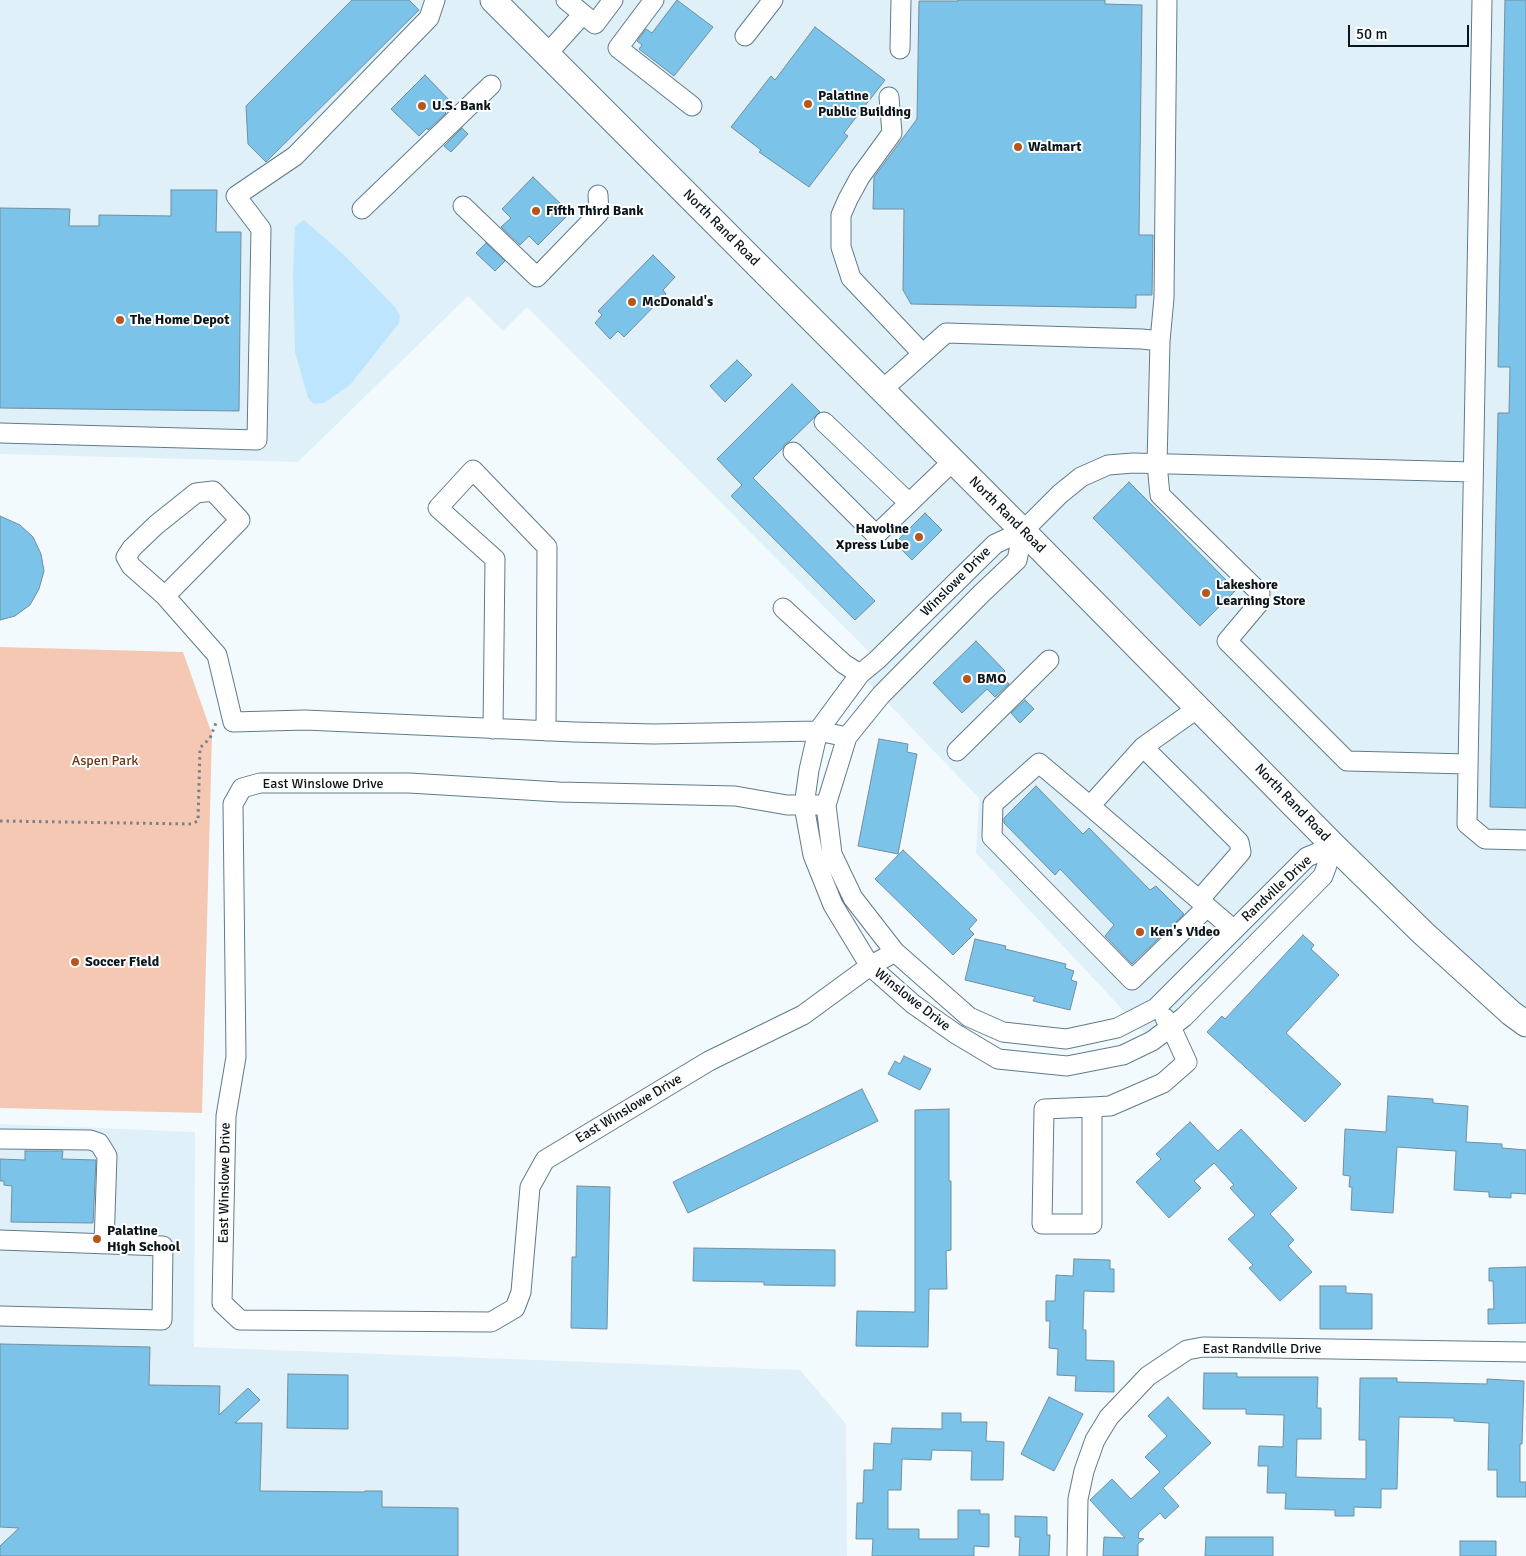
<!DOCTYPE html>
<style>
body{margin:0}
#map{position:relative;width:1526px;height:1556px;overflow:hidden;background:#f3fafd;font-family:Signika,sans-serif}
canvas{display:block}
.scale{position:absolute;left:1348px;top:25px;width:121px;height:22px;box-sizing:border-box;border:2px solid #0b161c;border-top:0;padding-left:6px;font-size:15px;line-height:18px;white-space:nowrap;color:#0b161c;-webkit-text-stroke:4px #fff;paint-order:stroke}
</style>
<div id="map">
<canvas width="1526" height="1556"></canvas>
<div class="scale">50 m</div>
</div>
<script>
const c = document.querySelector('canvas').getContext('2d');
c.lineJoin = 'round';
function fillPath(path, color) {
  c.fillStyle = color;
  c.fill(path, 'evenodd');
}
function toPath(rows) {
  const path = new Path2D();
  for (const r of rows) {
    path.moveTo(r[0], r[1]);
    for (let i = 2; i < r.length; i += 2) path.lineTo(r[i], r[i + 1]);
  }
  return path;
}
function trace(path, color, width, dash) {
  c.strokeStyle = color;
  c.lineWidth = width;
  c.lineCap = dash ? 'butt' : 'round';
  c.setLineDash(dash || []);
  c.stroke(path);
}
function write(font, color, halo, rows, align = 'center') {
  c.font = font + ' Signika,sans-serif';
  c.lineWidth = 4;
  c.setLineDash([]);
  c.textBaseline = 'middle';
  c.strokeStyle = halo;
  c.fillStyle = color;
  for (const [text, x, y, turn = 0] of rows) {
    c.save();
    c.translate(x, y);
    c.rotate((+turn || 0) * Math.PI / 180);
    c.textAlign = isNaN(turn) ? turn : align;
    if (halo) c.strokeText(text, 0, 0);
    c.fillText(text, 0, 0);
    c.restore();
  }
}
fillPath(toPath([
 [0,0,1526,0,1526,1024,1334,846,1184,1017,1152,1041,976,853,979,798,860,674,877,660,527,307,503,331,468,296,298,462,0,454],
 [0,1124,195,1132,194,1347,800,1370,846,1424,847,1556,0,1556]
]), '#e0f0f8');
fillPath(toPath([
 [0,647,183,652,212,734,202,1113,0,1108]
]), '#f4c8b3');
fillPath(toPath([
 [304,220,344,255,396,308,400,316,399,323,350,385,324,403,314,404,308,398,295,352,293,275,295,226]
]), '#bde6fe');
const building = toPath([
 [352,0,409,0,419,10,266,162,248,144,246,106,352,0],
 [677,0,713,27,674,76,639,49,642,45,637,41,646,29,652,33,677,0],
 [958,0,1105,0,1105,4,1142,5,1139,235,1153,235,1152,295,1136,295,1136,308,911,304,903,290,904,209,873,209,874,177,917,119,919,1,958,1,958,0],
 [1505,0,1526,0,1526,808,1490,807,1498,413,1509,413,1510,367,1498,367,1505,0],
 [815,27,885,80,844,133,848,136,809,187,759,152,761,150,731,127,771,76,775,80,815,27],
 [425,75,452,103,444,111,446,113,428,130,427,128,419,136,391,109,425,75],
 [462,128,468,134,451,152,444,146,462,128],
 [533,177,570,213,538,245,529,236,520,245,501,227,511,218,502,209,533,177],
 [171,190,217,190,216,232,241,232,239,411,0,408,0,208,70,209,69,226,99,226,99,215,171,216,171,190],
 [486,243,505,261,495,271,476,253,486,243],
 [653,255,675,277,663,290,666,294,624,337,618,331,610,339,595,323,602,315,598,311,653,255],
 [737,360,752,375,725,402,710,386,737,360],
 [792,384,820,412,790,441,785,444,782,449,753,478,875,601,855,620,731,496,742,485,717,459,792,384],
 [1129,482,1236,590,1200,626,1093,518,1129,482],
 [925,513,942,530,912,560,895,543,925,513],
 [0,516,20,525,33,537,41,554,44,571,39,589,30,605,15,616,0,620,0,516],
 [976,641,1005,671,1001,675,1009,684,995,697,987,689,962,713,933,683,976,641],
 [1025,700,1034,709,1020,723,1011,713,1025,700],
 [879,739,908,744,907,752,917,754,898,854,858,846,879,739],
 [1036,786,1083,834,1089,828,1150,890,1156,886,1184,914,1132,964,1105,936,1114,925,1060,869,1055,875,1004,823,1004,818,1036,786],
 [903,850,977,920,969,929,974,934,953,955,875,879,903,850],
 [1303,935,1314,945,1311,949,1339,975,1286,1033,1341,1084,1305,1122,1207,1032,1222,1016,1225,1019,1303,935],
 [975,939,1006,946,1005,949,1066,964,1065,968,1074,971,1071,980,1077,982,1070,1010,1033,1001,1035,997,965,980,975,939],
 [904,1056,931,1069,920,1090,888,1074,895,1061,900,1064,904,1056],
 [862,1089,878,1121,688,1213,673,1182,862,1089],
 [1388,1096,1433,1099,1433,1103,1468,1106,1466,1142,1502,1144,1502,1148,1526,1150,1526,1194,1511,1193,1511,1198,1489,1197,1489,1192,1454,1190,1456,1151,1397,1147,1393,1213,1351,1210,1352,1187,1349,1187,1350,1176,1343,1175,1345,1129,1386,1132,1388,1096],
 [949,1109,949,1181,951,1181,951,1250,946,1251,947,1289,929,1289,928,1347,856,1346,857,1311,915,1312,915,1110,949,1109],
 [1190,1122,1218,1151,1241,1129,1297,1188,1270,1214,1294,1240,1288,1246,1312,1272,1280,1301,1249,1268,1253,1265,1228,1239,1255,1215,1230,1188,1234,1185,1214,1163,1194,1181,1201,1188,1169,1218,1136,1182,1161,1159,1156,1154,1190,1122],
 [25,1151,63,1151,62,1159,96,1160,93,1223,11,1222,12,1186,4,1185,4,1181,0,1181,0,1159,25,1160,25,1151],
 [577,1186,610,1187,607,1329,571,1328,572,1257,576,1257,577,1186],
 [694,1248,835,1250,835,1286,764,1285,764,1282,693,1281,694,1248],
 [1074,1259,1110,1260,1110,1269,1114,1269,1114,1292,1084,1291,1083,1330,1086,1330,1086,1360,1114,1361,1114,1392,1075,1391,1076,1376,1057,1375,1058,1349,1049,1348,1050,1321,1046,1321,1046,1301,1055,1301,1056,1275,1073,1276,1074,1259],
 [1526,1267,1526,1323,1488,1324,1488,1309,1494,1309,1493,1281,1489,1281,1489,1268,1526,1267],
 [1320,1286,1346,1286,1346,1293,1372,1294,1372,1329,1320,1329,1320,1286],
 [0,1344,150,1347,149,1385,220,1386,219,1415,248,1388,260,1400,235,1423,262,1423,260,1491,364,1492,365,1491,382,1491,382,1507,458,1508,458,1556,0,1556,0,1546,19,1528,0,1527,0,1344],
 [1204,1373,1237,1373,1237,1377,1318,1377,1317,1408,1321,1408,1321,1439,1297,1439,1296,1477,1324,1478,1366,1479,1366,1440,1359,1440,1360,1378,1397,1378,1397,1382,1487,1384,1487,1379,1524,1381,1522,1444,1520,1444,1520,1482,1526,1482,1526,1497,1497,1497,1497,1470,1488,1470,1489,1423,1454,1421,1454,1418,1399,1417,1397,1489,1381,1489,1381,1508,1354,1507,1354,1516,1335,1516,1335,1510,1285,1509,1286,1493,1267,1493,1268,1466,1258,1466,1259,1446,1283,1447,1284,1415,1246,1414,1246,1409,1203,1409,1204,1373],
 [288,1374,348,1375,348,1429,287,1428,288,1374],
 [1049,1397,1083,1414,1054,1471,1021,1454,1049,1397],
 [1168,1397,1211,1443,1163,1488,1179,1506,1165,1519,1160,1513,1139,1532,1138,1538,1144,1539,1138,1544,1138,1556,1103,1556,1104,1537,1125,1538,1090,1500,1112,1479,1131,1499,1160,1472,1145,1457,1167,1436,1148,1416,1168,1397],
 [942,1413,961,1413,961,1422,987,1422,986,1441,1004,1442,1003,1480,971,1480,972,1451,932,1450,931,1460,902,1459,901,1490,888,1490,888,1529,919,1529,919,1539,958,1539,958,1510,980,1510,980,1514,989,1514,989,1547,974,1546,974,1556,872,1556,873,1539,856,1539,857,1503,863,1503,864,1470,873,1470,874,1443,891,1444,892,1428,942,1429,942,1413],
 [1015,1516,1047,1517,1047,1535,1050,1535,1049,1556,1019,1556,1020,1537,1015,1537,1015,1516],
 [1206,1537,1273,1537,1273,1556,1205,1556,1206,1537],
 [1460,1541,1496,1541,1496,1556,1460,1556,1460,1541]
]);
fillPath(building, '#7bc3e9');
trace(building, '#718f9f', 1);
const minor = toPath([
 [654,0,618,48,692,106],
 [1167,0,1164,298,1160,341,1157,464,1160,495,1260,593,1259,603,1227,641,1347,761,1468,764],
 [1482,0,1467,824,1485,839,1526,840],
 [583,14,595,24,613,0],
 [745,36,773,0],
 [900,49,901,0],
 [547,54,583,14,566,0],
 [889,97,892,133,860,177,848,199,841,215,841,247,851,278,922,353],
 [463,206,537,277,599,213,598,195],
 [362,209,491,85],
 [882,390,946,333,1142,339,1160,341],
 [824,422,909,503],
 [0,433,257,440,261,229,236,196,295,156,429,18,435,0],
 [793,452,873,532,878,533,953,461],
 [1023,531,1017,560,982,593,881,695,847,737,826,805,832,854,853,898,895,952,969,1017,1003,1032,1066,1039,1117,1028,1156,1008,1307,857,1334,846],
 [165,596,131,566,126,557,132,548,156,525,196,493,213,491,240,520,165,596,217,655,233,722,305,720,574,732,654,734,818,731,847,737],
 [783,608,844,664,860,674],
 [1198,708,1143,747,1090,806,1234,930],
 [493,729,495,559,438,508,473,470,547,547,546,731],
 [1143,747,1239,842,1241,852,1199,900],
 [957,751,1049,660],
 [826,805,787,805,735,796,559,792,409,783,260,783,242,788,233,804,236,1057,226,1116,222,1303,240,1320,491,1322,515,1308,521,1292,530,1187,545,1160,709,1061,803,1015,870,966,895,952],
 [1090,806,1039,763,993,804,992,837,1132,980,1207,907],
 [1334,846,1323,876,1184,1017,1152,1041,1123,1055,1067,1066,998,1059,956,1034,913,1004,870,966,833,905,813,855,804,806,809,770,818,731,860,674,877,660,995,544,1023,531,1060,494,1081,477,1108,465,1133,463,1473,472],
 [1092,1107,1092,1224,1042,1224,1044,1109,1092,1107,1110,1106,1163,1083,1187,1062,1171,1027,1165,1018],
 [0,1139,90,1140,99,1143,107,1156,104,1244],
 [0,1240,163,1246,162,1320,0,1316],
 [1077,1556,1078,1499,1084,1471,1095,1440,1109,1417,1148,1376,1187,1350,1203,1347,1526,1352]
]);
const major = toPath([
 [493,0,1023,531,1334,846,1423,933,1511,1013,1526,1024]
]);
trace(minor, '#5f7b8b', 21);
trace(major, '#5f7b8b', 27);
trace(toPath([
 [0,821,191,824,198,821,200,748,210,738,216,723]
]), '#798287', 3, [2.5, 4]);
trace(minor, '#fff', 19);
trace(major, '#fff', 25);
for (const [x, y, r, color] of [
 [808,104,5,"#b7551a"],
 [422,106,5,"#b7551a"],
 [1018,147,5,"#b7551a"],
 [536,211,5,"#b7551a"],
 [632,302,5,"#b7551a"],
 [120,320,5,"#b7551a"],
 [919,537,5,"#b7551a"],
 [1206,593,5,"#b7551a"],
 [967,679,5,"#b7551a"],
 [1140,932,5,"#b7551a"],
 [75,962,5,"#b7551a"],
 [97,1239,5,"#b7551a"]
]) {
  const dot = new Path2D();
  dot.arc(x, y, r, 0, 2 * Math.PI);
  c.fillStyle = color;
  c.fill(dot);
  trace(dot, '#fff', 2);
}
write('bold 14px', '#0b161c', '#fff', [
 ["Palatine",818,96],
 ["Public Building",818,112],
 ["U.S. Bank",432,106],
 ["Walmart",1028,147],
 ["Fifth Third Bank",546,211],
 ["McDonald's",642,302],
 ["The Home Depot",130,320],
 ["Havoline",909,529,"right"],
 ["Xpress Lube",909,545,"right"],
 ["Lakeshore",1216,585],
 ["Learning Store",1216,601],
 ["BMO",977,679],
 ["Ken's Video",1150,932],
 ["Soccer Field",85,962],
 ["Palatine",107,1231],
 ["High School",107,1247]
], 'left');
write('14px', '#0b161c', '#fff', [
 ["North Rand Road",721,228,45],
 ["North Rand Road",1007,515,45],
 ["Winslowe Drive",956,582,-45],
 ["East Winslowe Drive",323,784],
 ["North Rand Road",1292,803,46],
 ["Randville Drive",1277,889,-43],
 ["Winslowe Drive",912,1000,38],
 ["East Winslowe Drive",629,1109,-31],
 ["East Winslowe Drive",225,1183,-89],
 ["East Randville Drive",1262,1349]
]);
write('14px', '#703413', '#fff', [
 ["Aspen Park",105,761]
]);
</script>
